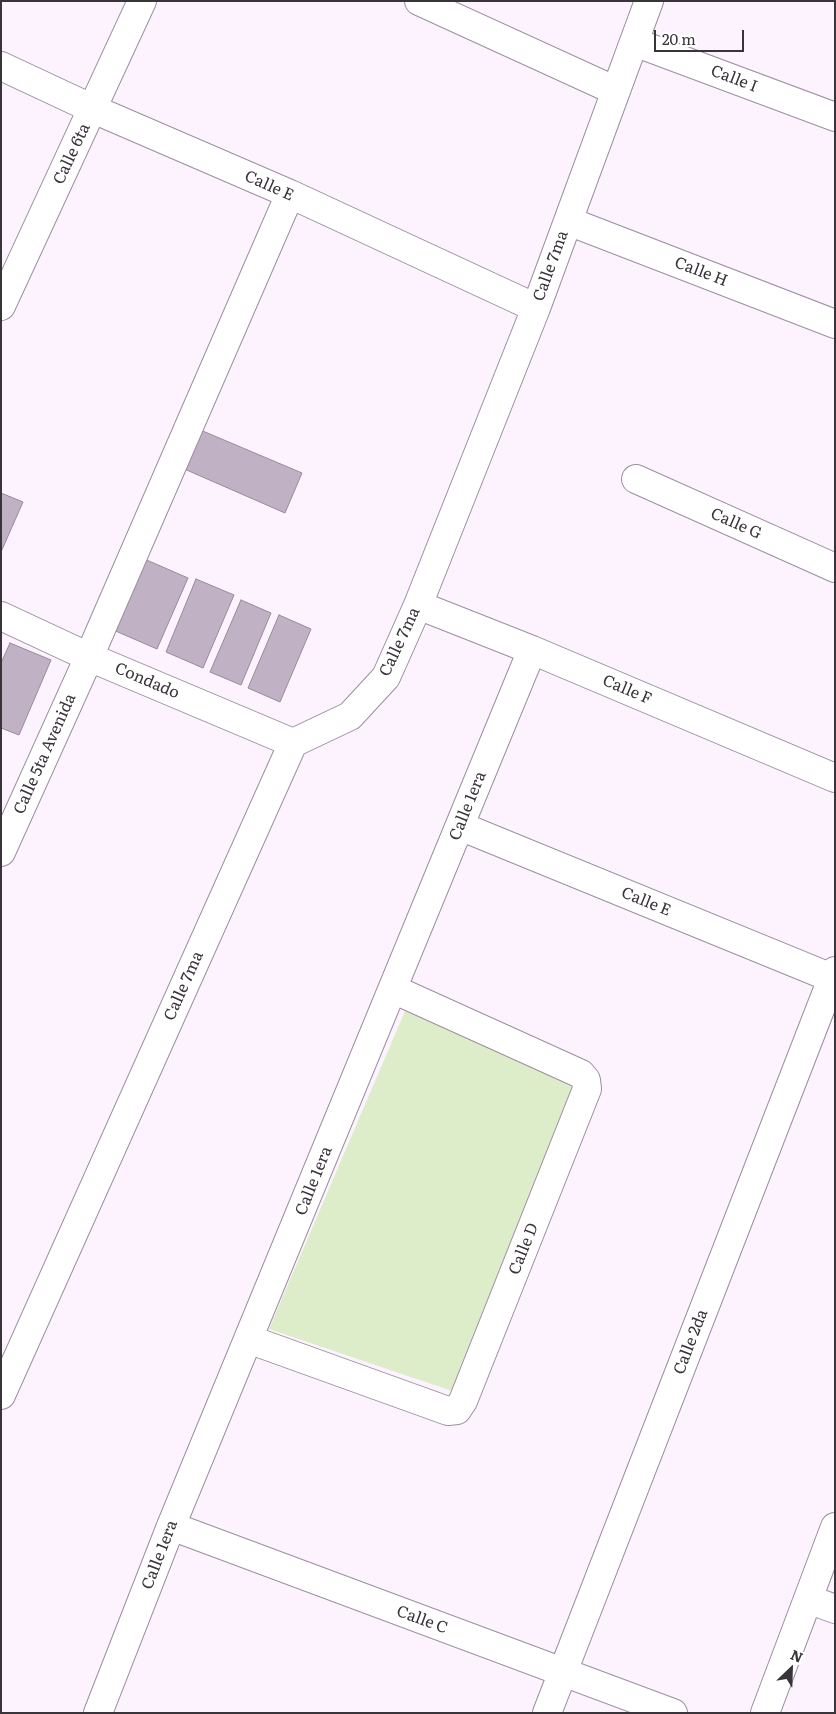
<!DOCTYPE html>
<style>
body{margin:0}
#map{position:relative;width:836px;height:1714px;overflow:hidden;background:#fdf3ff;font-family:Literata,serif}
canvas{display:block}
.frame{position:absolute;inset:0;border:2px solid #39333a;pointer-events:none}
.north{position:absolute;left:766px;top:1644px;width:50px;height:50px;-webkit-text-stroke:4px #fff;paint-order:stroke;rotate:24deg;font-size:14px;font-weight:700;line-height:20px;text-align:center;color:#39333a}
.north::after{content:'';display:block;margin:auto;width:18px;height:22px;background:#39333a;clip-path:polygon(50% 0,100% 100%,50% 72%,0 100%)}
.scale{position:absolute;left:654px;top:30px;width:90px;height:22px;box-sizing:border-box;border:2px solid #39333a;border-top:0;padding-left:6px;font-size:15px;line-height:18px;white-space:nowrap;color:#39333a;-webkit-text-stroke:4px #fff;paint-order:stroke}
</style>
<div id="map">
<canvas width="836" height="1714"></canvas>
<div class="frame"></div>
<div class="north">N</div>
<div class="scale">20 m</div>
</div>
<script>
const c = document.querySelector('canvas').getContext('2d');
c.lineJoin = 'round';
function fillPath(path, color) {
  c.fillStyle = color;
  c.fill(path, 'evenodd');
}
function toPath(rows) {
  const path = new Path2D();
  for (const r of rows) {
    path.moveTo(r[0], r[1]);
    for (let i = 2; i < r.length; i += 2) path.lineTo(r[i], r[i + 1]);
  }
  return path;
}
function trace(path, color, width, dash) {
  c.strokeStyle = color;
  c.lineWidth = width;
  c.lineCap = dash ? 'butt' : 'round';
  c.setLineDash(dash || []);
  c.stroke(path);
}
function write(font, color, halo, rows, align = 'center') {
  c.font = font + ' Literata,serif';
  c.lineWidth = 4;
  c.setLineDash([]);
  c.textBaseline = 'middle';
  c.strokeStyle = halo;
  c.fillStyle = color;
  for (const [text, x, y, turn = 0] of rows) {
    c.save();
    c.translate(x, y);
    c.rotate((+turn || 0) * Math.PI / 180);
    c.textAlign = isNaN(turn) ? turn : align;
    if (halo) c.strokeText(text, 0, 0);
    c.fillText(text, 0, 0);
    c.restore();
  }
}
fillPath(toPath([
 [408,1004,579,1083,455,1392,269,1329]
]), '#ddedc9');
const building = toPath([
 [198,429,302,473,285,513,182,468,198,429],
 [1,493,23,502,1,552,1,493],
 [142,558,188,578,157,649,111,629,142,558],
 [196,579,234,595,203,668,166,652,196,579],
 [241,600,271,613,241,685,210,672,241,600],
 [279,615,311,629,280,702,248,688,279,615],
 [10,643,51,660,19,735,1,728,1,663,10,643]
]);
fillPath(building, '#c1b1c4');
trace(building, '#98889b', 1);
const street = toPath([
 [419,1,616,91],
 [634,42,835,117],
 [1,66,93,109,290,194,536,308],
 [568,221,835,324],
 [1,306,142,1],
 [636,479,835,568],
 [418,605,532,650,835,778],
 [1,616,89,657,293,743],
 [460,826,832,978],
 [1,852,89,657,290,194],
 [248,1339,448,1411,457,1410,463,1401,587,1089,586,1080,581,1074,393,989],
 [1,1395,293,743,350,716,386,677,418,605,536,308,649,1],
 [171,1526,673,1713],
 [808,1599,835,1609],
 [98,1713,171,1526,532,650],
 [547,1713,835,971],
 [765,1713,835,1527]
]);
trace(street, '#9d8ea0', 30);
trace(street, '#fff', 28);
write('16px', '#39333a', '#fff', [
 ["Calle I",734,79,21],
 ["Calle 6ta",72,154,-65],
 ["Calle E",269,186,24],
 ["Calle 7ma",551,266,-70],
 ["Calle H",701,272,21],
 ["Calle G",736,524,24],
 ["Calle 7ma",400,642,-65],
 ["Condado",147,681,23],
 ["Calle F",627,690,23],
 ["Calle 5ta Avenida",45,754,-66],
 ["Calle 1era",468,806,-68],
 ["Calle E",646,902,22],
 ["Calle 7ma",184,986,-66],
 ["Calle 1era",314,1181,-68],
 ["Calle D",524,1249,-68],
 ["Calle 2da",691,1342,-69],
 ["Calle 1era",160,1555,-69],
 ["Calle C",422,1620,20]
]);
</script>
